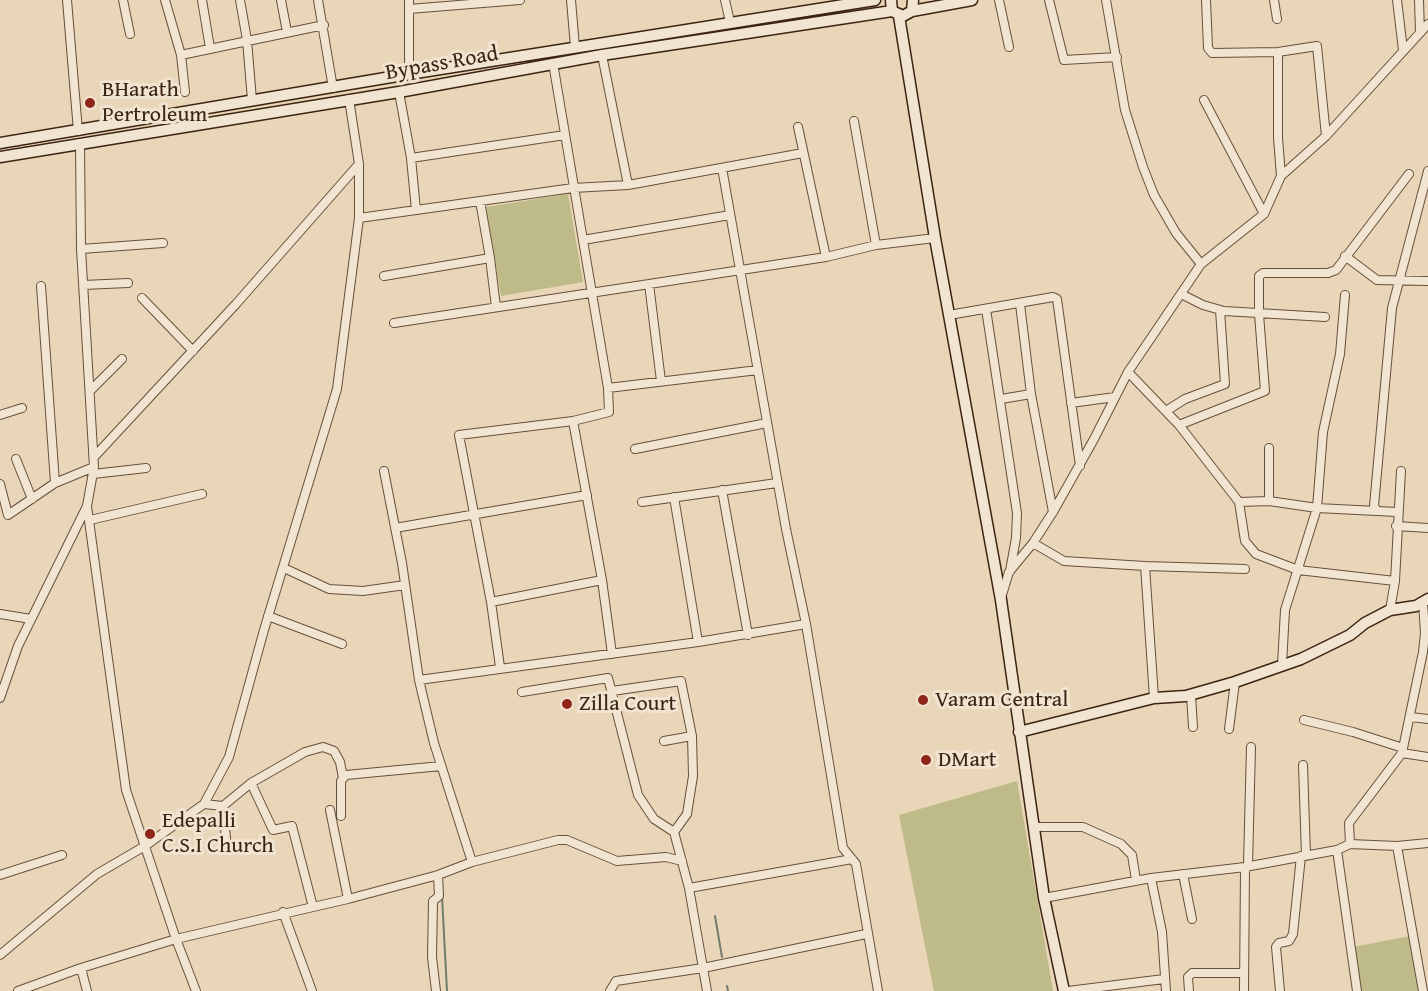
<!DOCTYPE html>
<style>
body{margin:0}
canvas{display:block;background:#e9d5b8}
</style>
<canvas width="1428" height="991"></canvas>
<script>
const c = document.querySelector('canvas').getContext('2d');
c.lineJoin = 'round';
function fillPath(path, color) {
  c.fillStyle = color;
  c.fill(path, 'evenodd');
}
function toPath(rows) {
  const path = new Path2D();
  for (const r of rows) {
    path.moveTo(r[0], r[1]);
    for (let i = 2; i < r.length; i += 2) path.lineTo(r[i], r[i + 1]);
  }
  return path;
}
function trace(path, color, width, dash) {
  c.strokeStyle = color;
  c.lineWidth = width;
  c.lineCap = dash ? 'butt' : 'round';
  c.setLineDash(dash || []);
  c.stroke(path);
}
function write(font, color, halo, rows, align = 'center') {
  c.font = font + ' "Gentium Book Plus",serif';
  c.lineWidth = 6;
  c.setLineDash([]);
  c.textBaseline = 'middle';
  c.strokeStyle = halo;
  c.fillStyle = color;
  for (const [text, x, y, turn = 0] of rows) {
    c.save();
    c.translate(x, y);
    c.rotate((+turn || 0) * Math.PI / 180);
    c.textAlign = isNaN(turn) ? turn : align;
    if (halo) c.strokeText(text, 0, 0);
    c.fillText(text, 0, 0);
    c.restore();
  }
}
fillPath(toPath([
 [568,194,583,282,501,296,486,207],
 [1017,781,1053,991,934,991,899,815],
 [1410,936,1419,991,1359,991,1353,947]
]), '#bebb89');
trace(toPath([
 [442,896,447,991],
 [715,916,722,957],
 [727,986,728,991]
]), '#737d6d', 2);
const street = toPath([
 [67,0,78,131],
 [123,0,130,34],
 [165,0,181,55,324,25],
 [202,0,210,48],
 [240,0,247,40,252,100],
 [281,0,287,32],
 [318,0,333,88],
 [409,0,409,9,520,0],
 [571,0,575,47],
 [725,0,730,22],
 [999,0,1009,47],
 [1049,0,1064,60,1117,57],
 [1106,0,1125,110,1143,167,1154,195,1176,233,1201,264],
 [1206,0,1208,48,1212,53,1278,52,1317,46,1326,136],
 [1274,0,1277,19],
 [1397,0,1403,50],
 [1419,0,1420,33],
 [409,9,409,74],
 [1278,52,1278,138,1281,176],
 [181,55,185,92],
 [553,63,608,388],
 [399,92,411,158,565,135],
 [1204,100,1264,214],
 [854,121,876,245],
 [798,127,826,257],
 [411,158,416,210],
 [722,168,786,529,806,624,843,848,856,864,878,991],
 [628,185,803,153],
 [480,201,490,258],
 [359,218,573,188,628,185,602,55],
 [583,240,730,215],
 [81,249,163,243],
 [1345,256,1377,280,1428,281],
 [384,276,490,258,496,307],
 [649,284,661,381],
 [83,285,128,283],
 [41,286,55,483],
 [1181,294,1203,305,1224,311,1325,317],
 [142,298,193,351],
 [1020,304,1031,394,1053,512],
 [986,309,1017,513,1016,538,1010,571],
 [949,315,1053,297,1057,299,1080,466],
 [394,323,826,257,876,245,935,238],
 [1128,372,1179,425,1239,502,1245,541,1256,554,1298,570,1395,581],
 [91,390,122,359],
 [1001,399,1031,394],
 [1071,403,1115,397],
 [1166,411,1185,399,1225,384,1220,310],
 [0,415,22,408],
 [573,421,609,412,608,388,758,370],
 [1179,425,1265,391,1259,314,1259,276,1263,273,1328,273,1336,270,1409,174],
 [635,449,767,423],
 [95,456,236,304,359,164],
 [16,459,32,499],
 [384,471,402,563,419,680,434,743,472,862],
 [93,474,146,468],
 [0,484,8,515,55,483,94,467],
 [722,490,748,635],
 [674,497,698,642],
 [1269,501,1269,448],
 [642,502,777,483],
 [1239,502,1269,501,1317,508,1377,511],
 [87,506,126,790,176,939,196,991],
 [1397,512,1377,511,1374,506,1392,308,1428,171],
 [90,520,202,494],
 [1396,526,1428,528],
 [395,528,587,495],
 [1033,543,1064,561,1145,566],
 [284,568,329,589,363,591,405,585],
 [1001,598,1009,572,1033,543,1053,512,1094,439,1128,372,1201,264,1264,214,1281,176,1326,136,1428,24],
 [491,602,602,580],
 [1390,610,1395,581,1401,471],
 [0,614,31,619],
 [268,616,342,644],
 [1282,665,1285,610,1317,508,1323,432,1340,354,1345,295],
 [500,667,491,602,459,435,573,421,602,580,612,654],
 [419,680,698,642,806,624],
 [612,691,681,681,692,736,693,776,687,814,674,832,689,888,707,991],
 [522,692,608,678,638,795,654,819,674,832],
 [1191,695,1193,727],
 [0,698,18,646,87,506,94,467,81,249,80,143],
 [1154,698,1145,566,1245,569],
 [1411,717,1428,719],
 [1304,720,1353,732,1403,748],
 [1229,729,1235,682],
 [664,741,692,736],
 [1402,753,1428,757],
 [1303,765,1306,856],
 [251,783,273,830,292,826,313,907,348,899,330,810],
 [204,804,223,806,227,849],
 [223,806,251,783,305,752,323,747,334,751,340,762,343,778],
 [341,816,341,781,346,775,441,766],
 [1034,827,1083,827,1121,844,1132,855,1136,880],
 [1350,844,1349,823,1402,753,1423,652,1425,633,1423,603],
 [1397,846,1428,843],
 [1337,850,1357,991],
 [1248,865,1251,747],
 [1183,874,1192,919],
 [0,875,62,855],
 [1151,878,1162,932,1166,991],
 [689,888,852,859],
 [1044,898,1151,878,1245,867,1337,850,1350,844,1397,846,1423,991],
 [348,899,438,875,472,862,558,840,567,840,617,861,666,857,682,861],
 [283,912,312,991],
 [0,955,97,874,145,846,204,804,229,757,264,630,337,389,359,218,359,164,349,99],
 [81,968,87,991],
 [18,991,81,968,176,939,313,907],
 [436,991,432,957,433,901,439,896,438,875],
 [610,991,616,981,703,968,866,934],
 [1068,991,1164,979],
 [1189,991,1188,977,1192,973,1244,973],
 [1244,991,1245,867],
 [1280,991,1276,947,1279,943,1289,941,1293,934,1301,856]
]);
const secondary = toPath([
 [891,0,892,11,903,16,912,11,913,0],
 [912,11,972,0],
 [899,16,935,238,1001,600,1044,898,1064,991],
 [0,143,409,74,875,0],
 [0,157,399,92,602,55,892,11],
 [1019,732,1154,698,1186,696,1235,682,1301,659,1350,635,1365,623,1390,610,1416,606,1428,599]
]);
trace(street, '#66503a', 10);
trace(secondary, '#3b2410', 13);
trace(street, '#f1e4d1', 8);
trace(secondary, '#f1e4d1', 10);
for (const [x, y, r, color] of [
 [90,103,6,"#8f2418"],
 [923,700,6,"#8f2418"],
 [567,704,6,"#8f2418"],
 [926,760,6,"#8f2418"],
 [150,834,6,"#8f2418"]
]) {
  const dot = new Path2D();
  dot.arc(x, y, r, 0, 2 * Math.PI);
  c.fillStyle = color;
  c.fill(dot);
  trace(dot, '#f1e4d1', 2);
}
write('22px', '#3b2410', '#f1e4d1', [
 ["Bypass Road",442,64,-10]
]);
write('22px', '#3b2410', '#f1e4d1', [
 ["BHarath",102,90],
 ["Pertroleum",102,115],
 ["Varam Central",935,700],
 ["Zilla Court",579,704],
 ["DMart",938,760],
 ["Edepalli",162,821],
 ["C.S.I Church",162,846]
], 'left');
</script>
